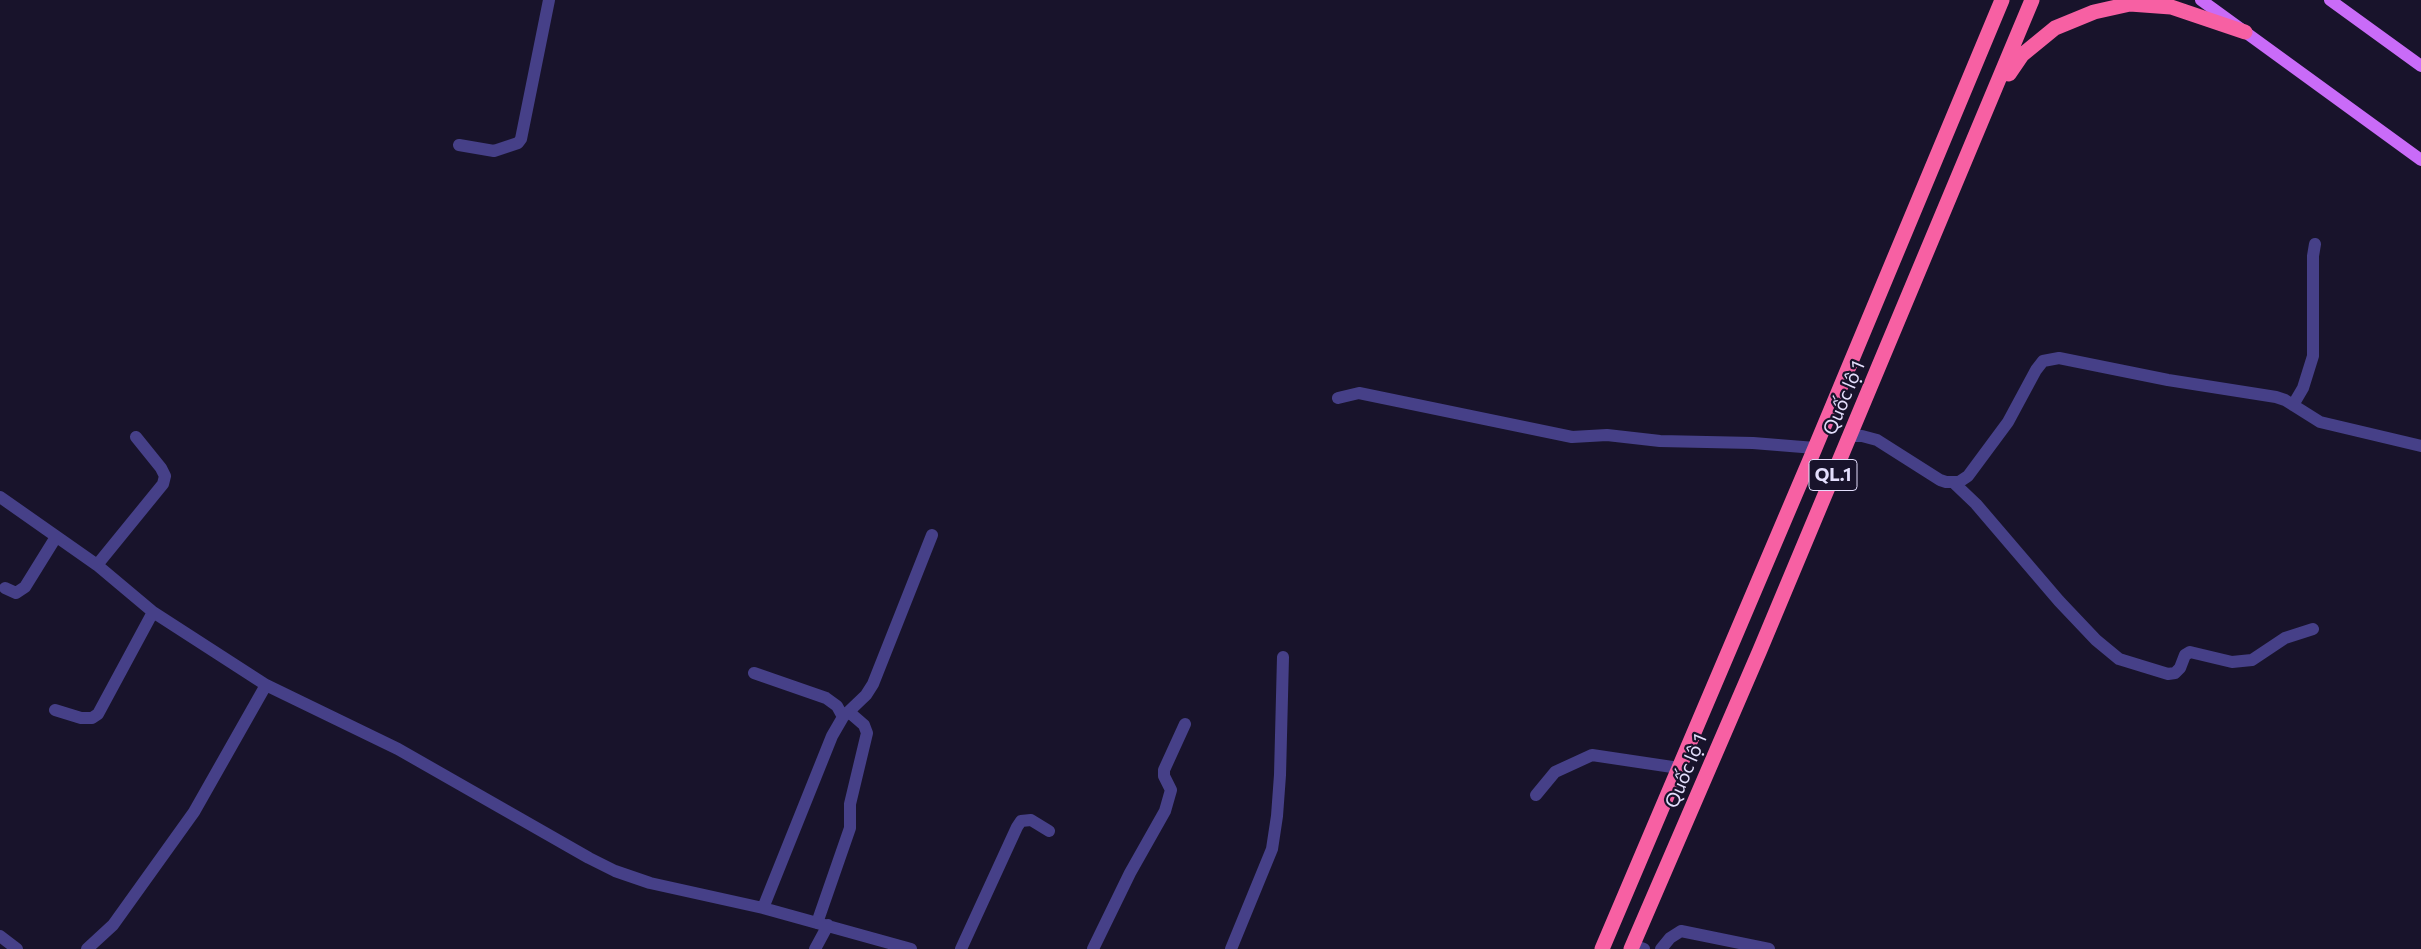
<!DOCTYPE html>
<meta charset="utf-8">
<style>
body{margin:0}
canvas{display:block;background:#18132b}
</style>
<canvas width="2421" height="949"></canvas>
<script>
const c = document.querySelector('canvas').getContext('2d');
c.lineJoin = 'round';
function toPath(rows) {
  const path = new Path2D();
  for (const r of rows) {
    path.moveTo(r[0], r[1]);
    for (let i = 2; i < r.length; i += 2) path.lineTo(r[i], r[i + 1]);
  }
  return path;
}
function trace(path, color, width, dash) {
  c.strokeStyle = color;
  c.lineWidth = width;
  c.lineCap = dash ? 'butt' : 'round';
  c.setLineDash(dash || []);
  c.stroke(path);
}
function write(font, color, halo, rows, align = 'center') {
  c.font = font + ' Commissioner,sans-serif';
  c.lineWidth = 4.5;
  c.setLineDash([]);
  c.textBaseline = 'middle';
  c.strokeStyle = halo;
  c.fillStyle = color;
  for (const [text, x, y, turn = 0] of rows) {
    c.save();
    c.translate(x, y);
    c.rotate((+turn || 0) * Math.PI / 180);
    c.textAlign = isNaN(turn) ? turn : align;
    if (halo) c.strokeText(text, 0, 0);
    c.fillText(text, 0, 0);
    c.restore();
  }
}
trace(toPath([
 [459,145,494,151,518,143,521,139,549,0],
 [1338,398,1359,393,1572,437,1607,435,1660,441,1753,443,1815,448],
 [2293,405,2303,388,2313,356,2313,256,2315,244],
 [1850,436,1862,436,1877,440,1940,480,1946,482,1959,482,1968,476,2008,422,2036,370,2043,361,2059,358,2168,380,2276,397,2285,400,2320,422,2421,446],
 [1954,483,1976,504,2059,601,2096,640,2119,659,2168,674,2175,673,2180,668,2185,655,2190,652,2232,662,2252,660,2285,638,2313,629],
 [0,497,97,565,153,612,266,685,398,749,589,858,615,871,650,883,763,908,911,949],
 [97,565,163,484,165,476,161,468,136,437],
 [5,588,16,593,25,587,56,537],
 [754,673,826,698,837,706,843,717],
 [55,710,81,718,92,718,98,714,153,612],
 [1536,795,1555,772,1592,755,1679,768],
 [763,908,832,736,843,717,866,695,873,684,932,535],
 [817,923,850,828,850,804,867,733,864,725,849,712],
 [0,936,17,949],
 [1632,945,1644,949],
 [87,949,113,925,194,812,266,685],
 [815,949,828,925],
 [961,949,1017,827,1021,821,1031,820,1049,831],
 [1093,949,1130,873,1165,811,1171,790,1164,776,1164,770,1185,724],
 [1231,949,1272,849,1277,816,1280,775,1283,657],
 [1661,949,1670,938,1681,931,1769,949]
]), '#464088', 12);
trace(toPath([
 [2201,0,2421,160],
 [2330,0,2421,66]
]), '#c96bf8', 12);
trace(toPath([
 [2009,74,2022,55,2055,28,2094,12,2130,4,2171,7,2245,32],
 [1602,949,1815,448,2002,0],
 [1631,949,1760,650,2032,0]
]), '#f760a3', 15);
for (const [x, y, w] of [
 [1833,475,48]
]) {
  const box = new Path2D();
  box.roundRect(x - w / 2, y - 15.5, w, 31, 4);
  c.fillStyle = '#18132b';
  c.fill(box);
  trace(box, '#e4dffd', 1);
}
write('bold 18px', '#e4dffd', null, [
 ["QL.1",1833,475]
]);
write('19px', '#e4dffd', '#18132b', [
 ["Quốc lộ 1",1844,398,-67],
 ["Quốc lộ 1",1686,771,-67]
]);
</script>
